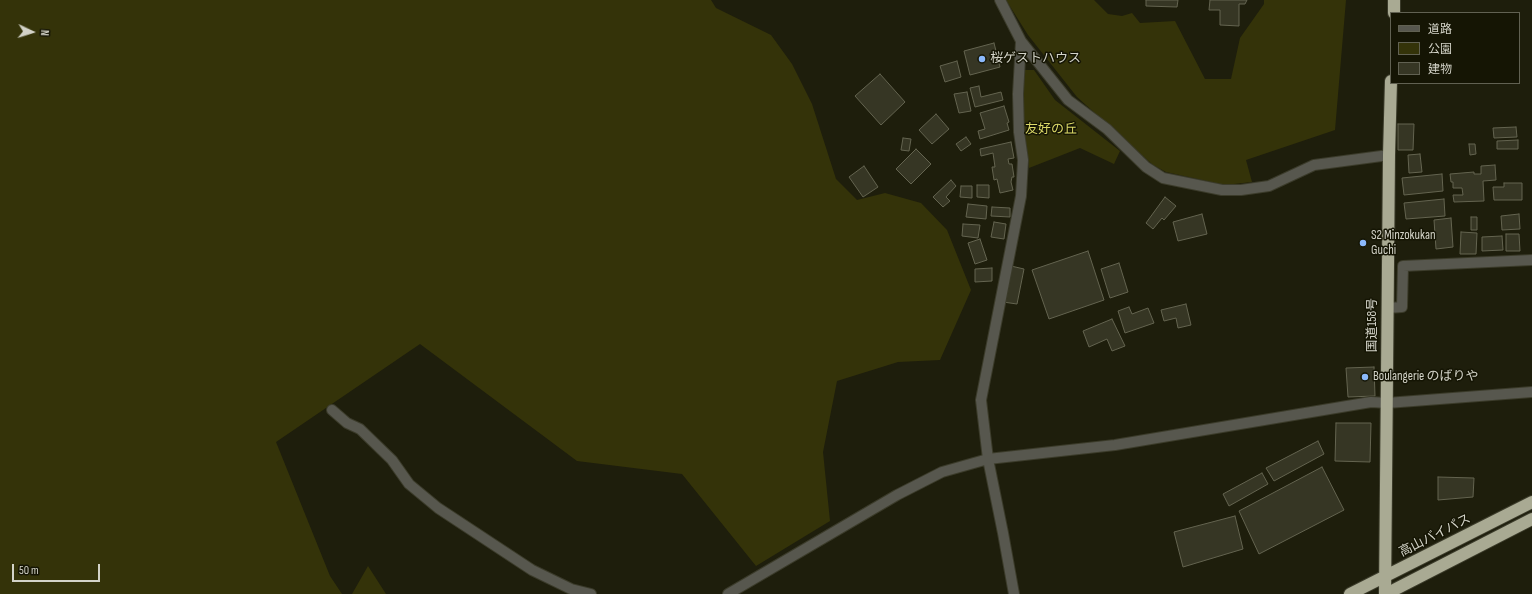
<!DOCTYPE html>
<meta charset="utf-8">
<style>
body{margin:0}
#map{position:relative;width:1532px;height:594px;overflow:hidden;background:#1e1e0c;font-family:"Sofia Sans Condensed","Noto Sans JP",sans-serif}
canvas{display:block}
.legend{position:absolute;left:1390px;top:12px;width:130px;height:72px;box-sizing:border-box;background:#151504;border:1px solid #616152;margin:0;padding:5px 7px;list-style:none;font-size:12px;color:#d3d3c8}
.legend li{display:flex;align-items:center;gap:8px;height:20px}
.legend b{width:20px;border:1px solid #616152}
.north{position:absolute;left:12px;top:12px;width:40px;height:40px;-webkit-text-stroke:3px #151504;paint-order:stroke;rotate:94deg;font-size:11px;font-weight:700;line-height:16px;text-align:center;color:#d3d3c8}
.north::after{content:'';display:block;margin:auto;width:14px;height:18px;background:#d3d3c8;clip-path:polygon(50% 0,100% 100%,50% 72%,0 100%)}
.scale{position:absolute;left:12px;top:564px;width:88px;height:18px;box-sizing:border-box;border:2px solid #d3d3c8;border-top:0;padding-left:5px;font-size:12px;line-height:14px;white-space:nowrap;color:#d3d3c8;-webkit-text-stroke:3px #151504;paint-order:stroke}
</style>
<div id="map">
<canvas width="1532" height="594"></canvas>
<ul class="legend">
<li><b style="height:5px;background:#57574e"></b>道路</li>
<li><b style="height:11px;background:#343309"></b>公園</li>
<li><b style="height:11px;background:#363624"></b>建物</li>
</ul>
<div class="north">N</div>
<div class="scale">50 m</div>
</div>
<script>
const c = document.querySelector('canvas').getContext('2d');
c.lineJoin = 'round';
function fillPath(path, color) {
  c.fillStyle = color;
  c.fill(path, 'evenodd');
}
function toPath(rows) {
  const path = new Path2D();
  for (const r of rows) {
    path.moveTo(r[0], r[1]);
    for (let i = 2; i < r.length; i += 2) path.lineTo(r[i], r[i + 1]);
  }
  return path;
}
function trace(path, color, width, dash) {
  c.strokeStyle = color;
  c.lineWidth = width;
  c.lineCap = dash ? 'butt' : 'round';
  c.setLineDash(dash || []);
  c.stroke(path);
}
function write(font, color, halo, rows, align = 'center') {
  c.font = font + ' "Sofia Sans Condensed","Noto Sans JP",sans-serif';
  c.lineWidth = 3;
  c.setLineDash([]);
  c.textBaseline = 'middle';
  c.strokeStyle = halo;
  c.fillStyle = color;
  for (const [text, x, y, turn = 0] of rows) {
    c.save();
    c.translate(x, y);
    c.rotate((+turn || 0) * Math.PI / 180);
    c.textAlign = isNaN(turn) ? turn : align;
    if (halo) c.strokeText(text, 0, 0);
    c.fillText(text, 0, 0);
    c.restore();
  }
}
fillPath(toPath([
 [0,0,711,0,716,8,771,35,792,64,812,104,836,179,857,200,885,193,921,203,947,230,971,290,940,360,898,362,837,381,823,452,830,521,756,566,682,474,577,461,420,344,276,442,330,576,342,594,0,594],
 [1006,0,1094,0,1108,14,1122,16,1132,13,1140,23,1175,21,1205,79,1231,79,1240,38,1264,4,1264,0,1346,0,1335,130,1246,160,1252,182,1225,185,1166,172,1153,165,1077,97,1028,35],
 [1025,70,1034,70,1055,100,1120,151,1114,164,1080,148,1029,168,1023,128,1023,77],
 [368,566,386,594,352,594]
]), '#343309');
const building = toPath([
 [1146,0,1178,0,1177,7,1146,6,1146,0],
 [1210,0,1247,0,1245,4,1239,4,1239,26,1220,25,1220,10,1209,10,1210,0],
 [994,43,1000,67,970,75,964,51,994,43],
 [957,61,961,77,945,82,940,66,957,61],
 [880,74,905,102,881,125,855,96,880,74],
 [979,86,981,97,1001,92,1003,100,975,107,970,88,979,86],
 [967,92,971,111,959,113,954,94,967,92],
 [1004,106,1009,122,1007,123,1009,130,980,139,978,131,985,129,980,113,1004,106],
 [936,114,949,129,932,144,919,130,936,114],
 [1398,124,1414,124,1413,150,1398,150,1398,124],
 [1516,127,1517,137,1494,138,1493,128,1516,127],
 [966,137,971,144,961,151,956,144,966,137],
 [903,138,911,139,909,151,901,150,903,138],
 [1518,140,1518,149,1497,149,1497,141,1518,140],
 [1011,142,1014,158,1008,159,1009,164,1012,164,1014,177,1012,177,1011,182,1013,190,1000,193,997,179,994,180,992,167,995,167,993,153,981,156,980,149,1011,142],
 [1469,144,1475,144,1476,154,1470,155,1469,144],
 [916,149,931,164,911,184,896,169,916,149],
 [1420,154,1422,172,1409,173,1408,155,1420,154],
 [1495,165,1496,180,1483,181,1484,201,1454,202,1453,195,1463,195,1462,188,1453,188,1453,182,1451,182,1450,174,1474,172,1474,174,1481,174,1481,166,1495,165],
 [864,166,878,187,863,197,849,177,864,166],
 [1442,174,1443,191,1404,195,1402,178,1442,174],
 [951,180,956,186,946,197,950,201,943,207,933,197,951,180],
 [1504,183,1522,183,1522,200,1494,200,1493,187,1504,187,1504,183],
 [977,185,989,185,989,198,977,197,977,185],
 [961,186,972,186,972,198,960,197,961,186],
 [1165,197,1176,206,1164,220,1162,218,1153,229,1146,223,1165,197],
 [1444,199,1445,216,1406,219,1404,203,1444,199],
 [968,204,987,206,986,219,966,217,968,204],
 [992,207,1010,208,1010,217,991,216,992,207],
 [1202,214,1207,234,1178,241,1173,222,1202,214],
 [1519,214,1520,229,1502,230,1501,216,1519,214],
 [1471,217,1477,217,1477,230,1471,230,1471,217],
 [1451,218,1453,247,1436,249,1434,220,1451,218],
 [994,222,1006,224,1004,239,991,237,994,222],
 [963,224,980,225,978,238,962,236,963,224],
 [1461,232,1477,233,1476,254,1460,254,1461,232],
 [1506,234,1519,234,1520,251,1506,251,1506,234],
 [1502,236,1503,250,1482,251,1482,237,1502,236],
 [980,239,987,260,975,264,968,243,980,239],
 [1088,251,1104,300,1049,319,1032,270,1088,251],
 [1119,263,1128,292,1110,298,1101,269,1119,263],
 [1011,266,1024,269,1017,304,1003,302,1011,266],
 [992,268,992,281,975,282,975,269,992,268],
 [1186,304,1191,325,1178,328,1176,318,1164,321,1161,310,1186,304],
 [1129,307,1132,314,1148,308,1154,323,1125,333,1118,311,1129,307],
 [1112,319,1125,346,1112,351,1107,339,1089,347,1083,331,1112,319],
 [1374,367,1375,396,1348,397,1346,368,1374,367],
 [1336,423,1371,423,1370,462,1335,461,1336,423],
 [1318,441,1324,454,1274,481,1266,468,1318,441],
 [1322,467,1344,510,1259,554,1239,511,1322,467],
 [1262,473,1268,484,1229,506,1223,494,1262,473],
 [1438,477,1474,478,1473,497,1438,500,1438,477],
 [1235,516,1243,549,1183,567,1174,532,1235,516]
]);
fillPath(building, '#363624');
trace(building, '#646450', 1);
const minor = toPath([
 [1000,0,1021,41,1068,100,1107,129,1146,167,1163,178,1222,190,1241,190,1269,186,1314,165,1389,155],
 [1387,308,1402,307,1403,266,1532,260],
 [332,410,347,423,360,429,392,460,409,484,438,508,532,570,571,589,591,594],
 [728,594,897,495,942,472,988,459,1115,445,1371,402,1387,403,1532,392],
 [1014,594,1003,533,988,459,981,400,1021,196,1023,160,1019,132,1018,94,1021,41]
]);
const highway = toPath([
 [1394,13,1394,0],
 [1350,594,1532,502],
 [1385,594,1389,155,1391,81],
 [1386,594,1532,519]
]);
trace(minor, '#3b3b2a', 12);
trace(highway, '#3b3b2a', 14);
trace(minor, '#57574e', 10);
trace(highway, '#a9aa93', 12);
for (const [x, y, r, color] of [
 [982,59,4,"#8bb9fc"],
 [1363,243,4,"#8bb9fc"],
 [1365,377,4,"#8bb9fc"]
]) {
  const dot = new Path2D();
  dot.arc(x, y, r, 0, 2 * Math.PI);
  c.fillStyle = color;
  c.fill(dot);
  trace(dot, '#151504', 1.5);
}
write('13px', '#d3d3c8', '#151504', [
 ["桜ゲストハウス",990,59],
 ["S2 Minzokukan",1371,236],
 ["Guchi",1371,251],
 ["Boulangerie のばりや",1373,377]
], 'left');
write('13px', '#ddda68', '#151504', [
 ["友好の丘",1051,130]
]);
write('13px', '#d3d3c8', '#151504', [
 ["国道158号",1373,325,-90],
 ["高山バイパス",1435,536,-27]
]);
</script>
